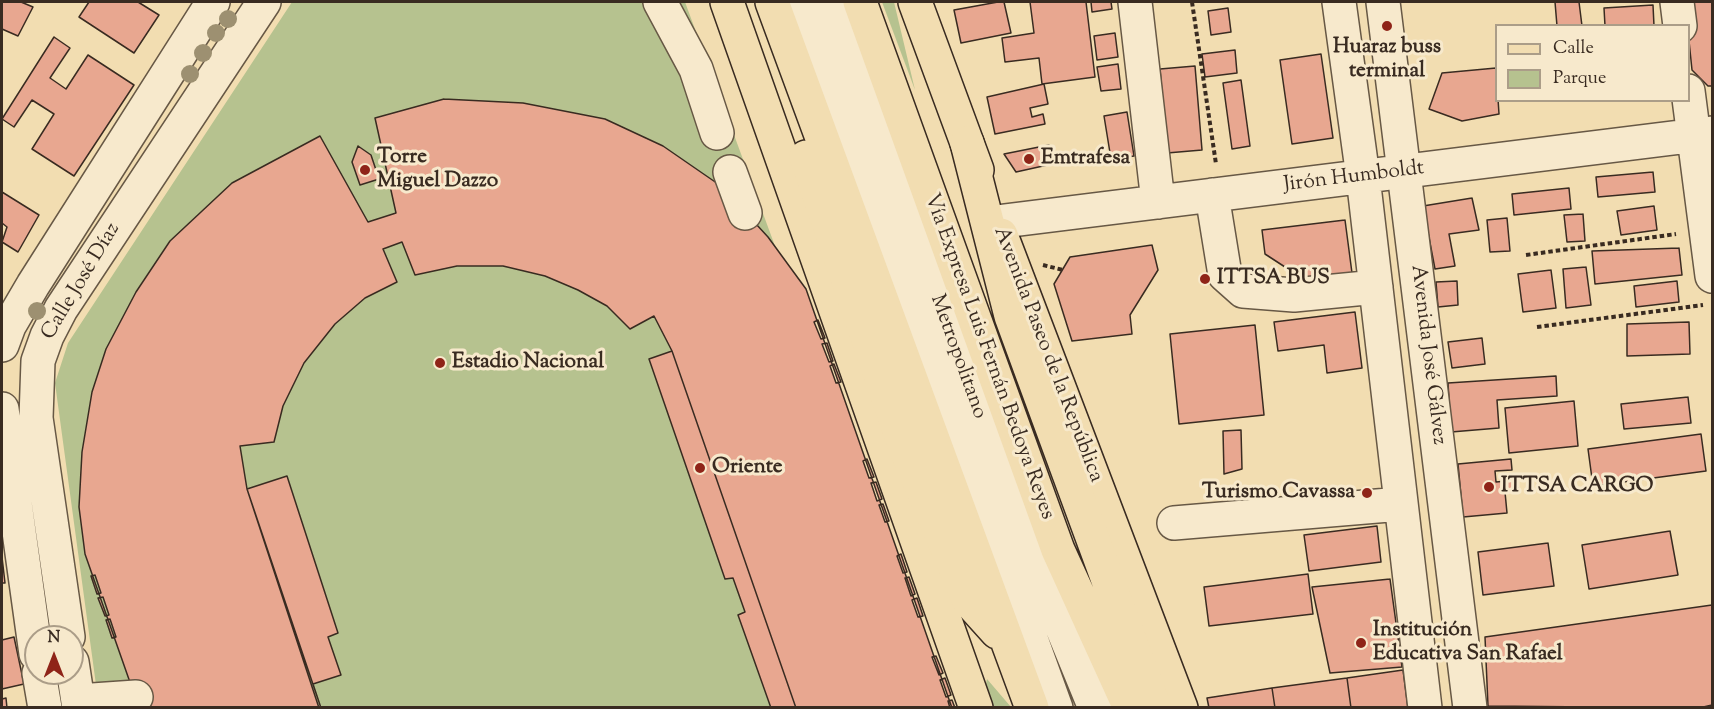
<!DOCTYPE html>
<meta charset="utf-8">
<style>
body{margin:0}
#map{position:relative;width:1714px;height:709px;overflow:hidden;background:#f2ddb1;font-family:"Sorts Mill Goudy",serif}
canvas{display:block}
.frame{position:absolute;inset:0;border:3px solid #392b21;pointer-events:none}
.legend{position:absolute;left:1495px;top:24px;width:195px;height:78px;box-sizing:border-box;background:#f7e9cc;border:2px solid #ab9d88;margin:0;padding:8px 10px;list-style:none;font-size:18px;color:#392b21}
.legend li{display:flex;align-items:center;gap:12px;height:30px}
.legend b{width:30px;border:2px solid #ab9d88}
.north{position:absolute;left:24px;top:625px;width:60px;height:60px;box-sizing:border-box;background:#f7e9cc;border:2px solid #ab9d88;border-radius:50%;rotate:0deg;font-size:16px;font-weight:700;line-height:24px;text-align:center;color:#392b21}
.north::after{content:'';display:block;margin:auto;width:21px;height:27px;background:#8f2418;clip-path:polygon(50% 0,100% 100%,50% 72%,0 100%)}
</style>
<div id="map">
<canvas width="1714" height="709"></canvas>
<div class="frame"></div>
<ul class="legend">
<li><b style="height:8px;background:#f2ddb1"></b>Calle</li>
<li><b style="height:16px;background:#b6c28f"></b>Parque</li>
</ul>
<div class="north">N</div>
</div>
<script>
const c = document.querySelector('canvas').getContext('2d');
c.lineJoin = 'round';
function fillPath(path, color) {
  c.fillStyle = color;
  c.fill(path, 'evenodd');
}
function toPath(rows) {
  const path = new Path2D();
  for (const r of rows) {
    path.moveTo(r[0], r[1]);
    for (let i = 2; i < r.length; i += 2) path.lineTo(r[i], r[i + 1]);
  }
  return path;
}
function trace(path, color, width, dash) {
  c.strokeStyle = color;
  c.lineWidth = width;
  c.lineCap = dash ? 'butt' : 'round';
  c.setLineDash(dash || []);
  c.stroke(path);
}
function write(font, color, halo, rows, align = 'center') {
  c.font = font + ' "Sorts Mill Goudy",serif';
  c.lineWidth = 6;
  c.setLineDash([]);
  c.textBaseline = 'middle';
  c.strokeStyle = halo;
  c.fillStyle = color;
  for (const [text, x, y, turn = 0] of rows) {
    c.save();
    c.translate(x, y);
    c.rotate((+turn || 0) * Math.PI / 180);
    c.textAlign = isNaN(turn) ? turn : align;
    if (halo) c.strokeText(text, 0, 0);
    c.fillText(text, 0, 0);
    c.restore();
  }
}
fillPath(toPath([
 [292,2,685,2,945,707,99,707,55,383,68,343],
 [882,2,894,2,915,90],
 [987,679,1011,707,987,707,983,696]
]), '#b6c28f');
const building = toPath([
 [2,2,21,2,33,7,18,36,2,29,2,2],
 [89,2,138,2,159,15,134,53,79,17,89,2],
 [998,2,1004,2,1011,33,961,43,954,10,998,2],
 [1030,2,1086,2,1095,77,1042,84,1039,58,1005,62,1002,38,1034,33,1030,2],
 [1091,2,1111,2,1112,9,1092,12,1091,2],
 [1555,2,1579,2,1582,26,1557,26,1555,2],
 [1685,2,1712,2,1712,86,1708,86,1692,70,1685,2],
 [1653,5,1654,26,1605,26,1604,8,1653,5],
 [1228,8,1231,32,1211,35,1208,11,1228,8],
 [1115,33,1118,57,1097,60,1094,36,1115,33],
 [54,37,70,48,50,78,66,89,88,55,134,85,74,176,32,149,54,114,32,100,14,127,2,119,54,37],
 [1235,50,1237,73,1205,77,1202,54,1235,50],
 [1321,54,1333,138,1292,144,1280,60,1321,54],
 [1118,64,1121,89,1101,91,1097,67,1118,64],
 [1195,66,1202,150,1167,153,1160,69,1195,66],
 [1496,68,1499,114,1462,121,1429,109,1442,73,1496,68],
 [1241,80,1250,146,1232,149,1223,83,1241,80],
 [1044,84,1048,104,1030,108,1032,117,1043,114,1045,124,995,134,987,97,1044,84],
 [444,99,523,103,605,119,663,146,721,186,768,237,806,289,952,708,796,708,672,351,654,316,630,329,607,306,578,290,545,276,503,266,457,266,415,275,402,242,383,249,397,282,365,298,335,324,304,363,283,406,274,442,240,446,247,489,319,708,139,708,85,554,79,507,82,452,92,392,106,349,136,292,170,241,232,183,320,136,368,222,396,213,375,118,444,99],
 [1127,112,1134,156,1111,159,1104,116,1127,112],
 [1049,145,1052,164,1016,172,1004,154,1049,145],
 [358,146,371,155,379,179,360,185,352,162,358,146],
 [1653,172,1655,192,1598,197,1596,177,1653,172],
 [1569,188,1571,209,1514,215,1512,194,1569,188],
 [2,192,39,215,18,252,2,242,7,227,2,223,2,192],
 [1472,198,1479,230,1449,234,1455,266,1435,269,1423,206,1472,198],
 [1654,206,1657,230,1621,235,1617,211,1654,206],
 [1583,214,1585,241,1567,242,1564,215,1583,214],
 [1507,218,1510,251,1490,252,1487,220,1507,218],
 [1345,220,1352,273,1305,280,1265,254,1262,230,1345,220],
 [1152,245,1158,270,1130,315,1132,334,1072,341,1054,284,1070,257,1152,245],
 [1679,248,1682,275,1595,284,1592,251,1679,248],
 [1586,267,1591,305,1566,308,1563,269,1586,267],
 [1551,270,1556,308,1523,312,1518,274,1551,270],
 [1457,281,1458,305,1438,307,1436,282,1457,281],
 [1677,281,1679,302,1636,307,1634,286,1677,281],
 [1355,312,1362,368,1327,373,1324,345,1278,351,1274,322,1355,312],
 [818,320,825,338,821,339,814,322,818,320],
 [1689,322,1690,354,1627,356,1627,324,1689,322],
 [1255,325,1264,415,1179,424,1170,334,1255,325],
 [1482,338,1485,364,1452,368,1448,342,1482,338],
 [827,343,833,361,829,362,822,344,827,343],
 [672,351,796,708,771,708,738,615,745,612,733,578,725,579,649,359,672,351],
 [834,364,841,382,836,383,830,366,834,364],
 [1556,376,1557,396,1497,400,1499,428,1451,432,1448,383,1556,376],
 [1688,397,1691,423,1624,429,1621,404,1688,397],
 [1574,401,1578,446,1509,453,1505,408,1574,401],
 [1241,430,1242,469,1224,474,1223,431,1241,430],
 [1701,434,1706,471,1593,486,1588,449,1701,434],
 [867,459,874,477,869,478,863,461,867,459],
 [1511,459,1512,470,1495,471,1496,482,1517,480,1518,491,1505,492,1507,513,1463,517,1458,464,1511,459],
 [287,476,338,633,328,637,341,675,313,684,321,708,247,489,287,476],
 [876,482,882,499,877,501,871,483,876,482],
 [883,504,889,521,885,522,879,505,883,504],
 [1377,526,1381,562,1309,571,1304,535,1377,526],
 [1670,531,1678,575,1589,589,1582,545,1670,531],
 [1548,543,1554,586,1483,595,1478,552,1548,543],
 [901,554,907,572,903,573,897,556,901,554],
 [2,557,5,583,2,583,2,557],
 [1308,574,1313,614,1209,626,1204,587,1308,574],
 [95,575,101,593,97,594,91,576,95,575],
 [909,577,915,594,911,596,905,578,909,577],
 [1390,579,1402,667,1330,673,1312,587,1390,579],
 [103,597,109,615,105,616,98,598,103,597],
 [917,598,923,616,918,617,912,600,917,598],
 [1712,605,1712,705,1699,708,1488,706,1485,637,1712,605],
 [110,619,116,637,112,638,106,620,110,619],
 [14,637,24,684,2,689,2,640,14,637],
 [936,656,943,673,939,675,932,657,936,656],
 [1403,670,1408,708,1351,708,1347,678,1403,670],
 [945,678,951,695,946,697,940,680,945,678],
 [1347,678,1351,708,1275,708,1272,688,1347,678],
 [1272,688,1275,708,1209,708,1207,698,1272,688],
 [6,698,7,708,2,708,2,699,6,698],
 [952,700,955,708,950,708,948,701,952,700]
]);
fillPath(building, '#e8a790');
trace(building, '#392b21', 1.5);
const minor = toPath([
 [660,2,696,69,717,133],
 [802,2,1056,708],
 [830,2,993,459,1095,708],
 [1135,2,1158,202],
 [1339,2,1363,177,1425,708],
 [1383,2,1470,708],
 [1677,2,1680,26],
 [1688,91,1712,276],
 [730,172,745,213],
 [1212,195,1225,275,1243,291,1294,295,1376,287],
 [996,222,1712,133],
 [2,345,9,326,33,285,213,2],
 [2,409,36,654],
 [1174,523,1401,504],
 [68,637,36,418,38,361,47,336,61,309,264,2],
 [72,662,79,708],
 [39,673,45,708],
 [78,701,136,697]
]);
const major = toPath([
 [727,2,976,708],
 [915,2,977,170],
 [1001,235,1181,708]
]);
const highway = toPath([
 [772,2,1032,708],
 [860,2,1058,550,1130,708],
 [967,143,1011,316,1155,708],
 [806,157,905,448,969,601,997,632]
]);
trace(minor, '#675845', 36);
trace(major, '#392b21', 36);
trace(highway, '#392b21', 36);
trace(toPath([
 [1192,2,1216,164],
 [1526,255,1676,234],
 [1043,265,1063,270],
 [1537,327,1703,305]
]), '#392b21', 4, [4.5, 3]);
trace(minor, '#f7e9cc', 33);
trace(major, '#f2ddb1', 33);
trace(highway, '#f2ddb1', 33);
c.fillStyle = '#9d9071';
for (const [x, y] of [
 [228,19],
 [216,33],
 [203,53],
 [190,74],
 [37,311]
]) {
  c.beginPath();
  c.arc(x, y, 9, 0, 2 * Math.PI);
  c.fill();
}
for (const [x, y, r, color] of [
 [1387,26,6,"#8f2418"],
 [1029,159,6,"#8f2418"],
 [365,170,6,"#8f2418"],
 [1205,279,6,"#8f2418"],
 [440,363,6,"#8f2418"],
 [700,468,6,"#8f2418"],
 [1489,487,6,"#8f2418"],
 [1367,493,6,"#8f2418"],
 [1361,643,6,"#8f2418"]
]) {
  const dot = new Path2D();
  dot.arc(x, y, r, 0, 2 * Math.PI);
  c.fillStyle = color;
  c.fill(dot);
  trace(dot, '#f7e9cc', 2);
}
write('bold 21px', '#392b21', '#f7e9cc', [
 ["Huaraz buss",1387,48,"center"],
 ["terminal",1387,72,"center"],
 ["Torre",377,158],
 ["Miguel Dazzo",377,182],
 ["Emtrafesa",1041,159],
 ["ITTSA BUS",1217,279],
 ["Estadio Nacional",452,363],
 ["Oriente",712,468],
 ["ITTSA CARGO",1501,487],
 ["Turismo Cavassa",1355,493,"right"],
 ["Institución",1373,631],
 ["Educativa San Rafael",1373,655]
], 'left');
write('21px', '#392b21', '#f7e9cc', [
 ["Jirón Humboldt",1354,178,-7],
 ["Calle José Díaz",82,282,-59],
 ["Avenida Paseo de la República",1047,355,69],
 ["Avenida José Gálvez",1427,355,83],
 ["Metropolitano",957,357,70],
 ["Vía Expresa Luis Fernán Bedoya Reyes",988,357,70]
]);
</script>
